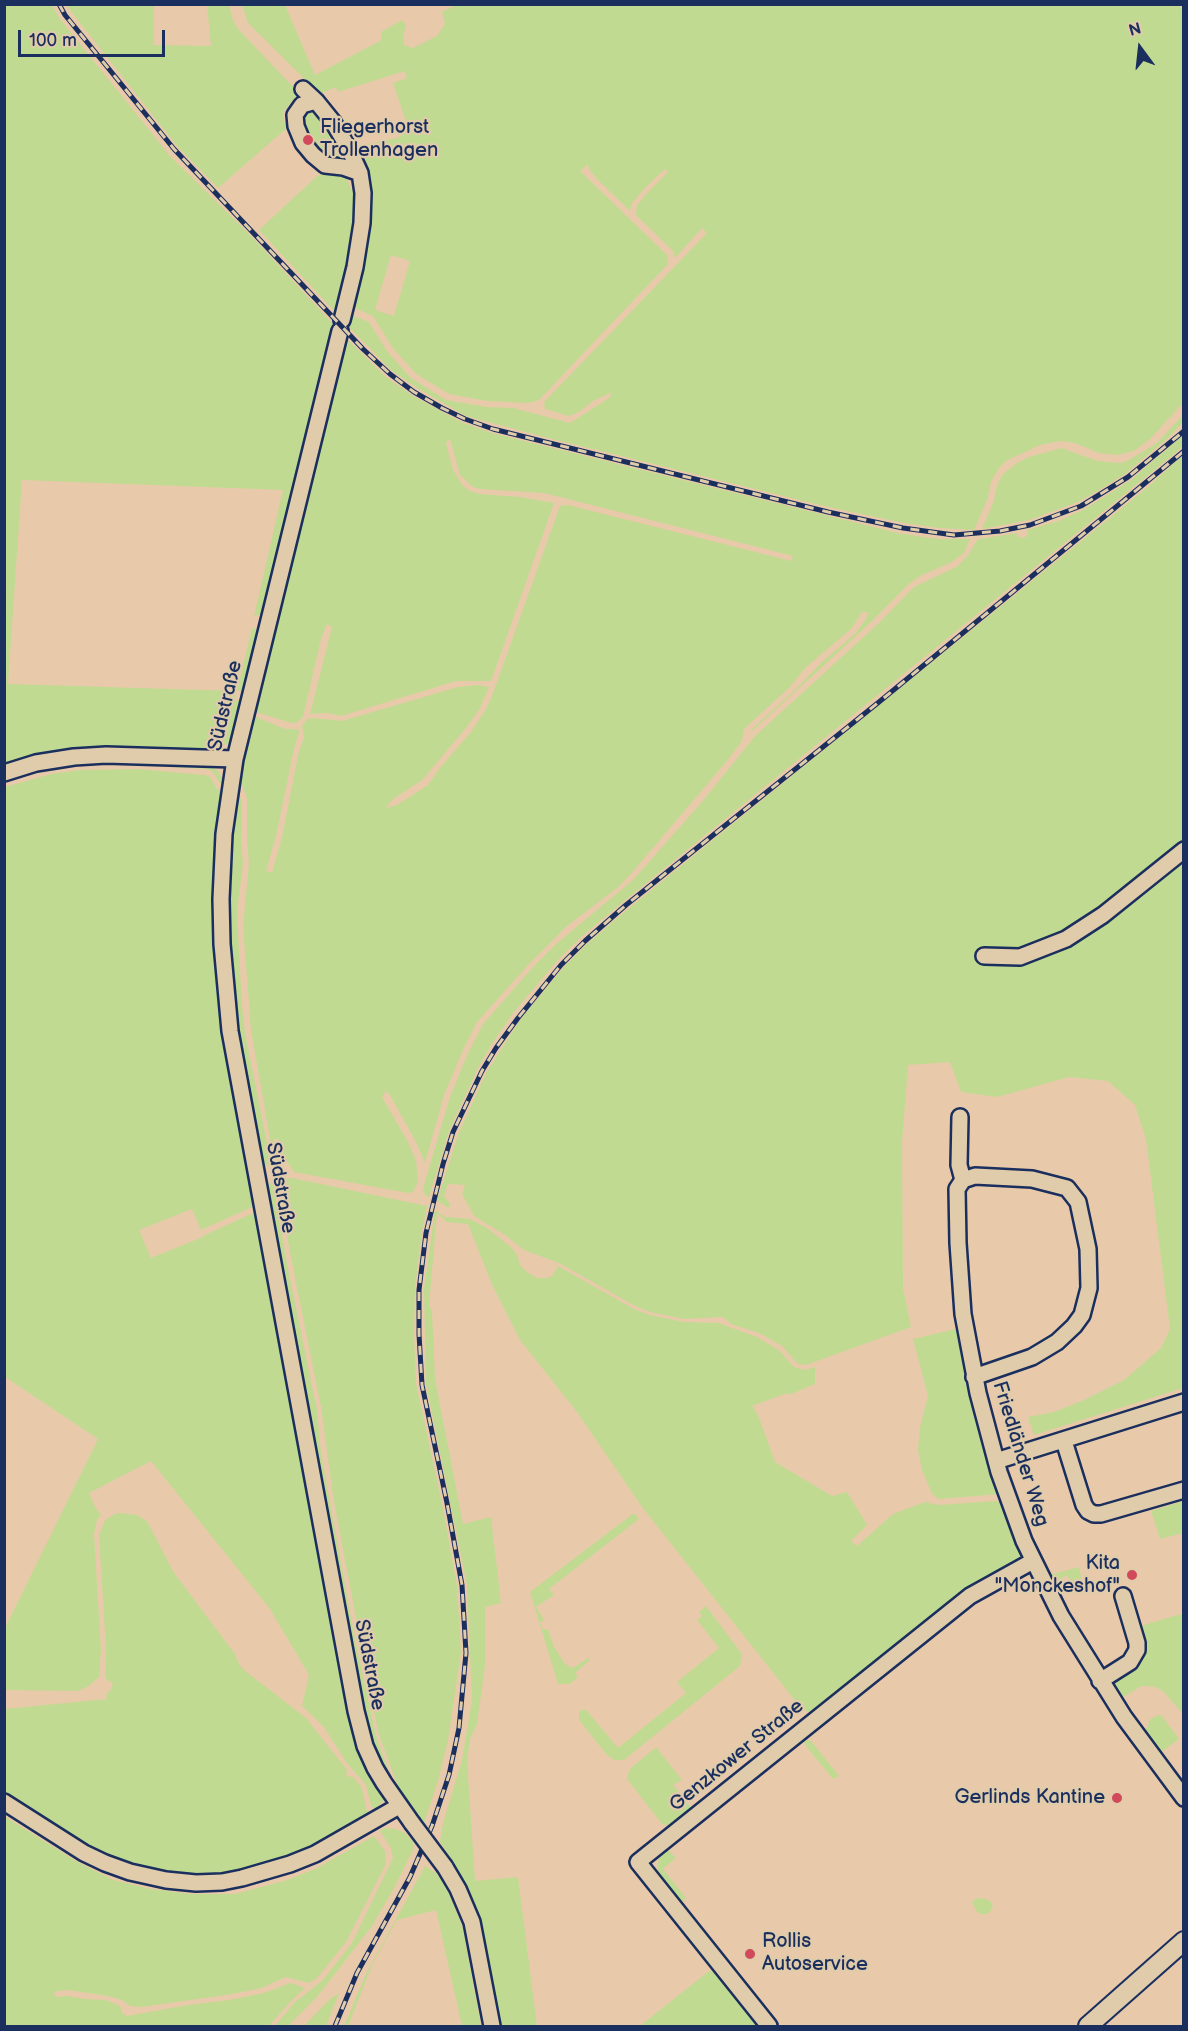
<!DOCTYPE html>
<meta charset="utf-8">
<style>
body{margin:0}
#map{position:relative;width:1188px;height:2031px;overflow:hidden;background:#e8caaa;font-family:"Balsamiq Sans",sans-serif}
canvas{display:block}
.frame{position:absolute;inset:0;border:6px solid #1b2f5e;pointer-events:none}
.north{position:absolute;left:1110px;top:18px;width:60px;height:60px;-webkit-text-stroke:4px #e0cbaa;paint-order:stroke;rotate:345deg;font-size:16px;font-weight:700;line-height:24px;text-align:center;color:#1b2f5e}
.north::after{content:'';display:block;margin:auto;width:21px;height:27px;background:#1b2f5e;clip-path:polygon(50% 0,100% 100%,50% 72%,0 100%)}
.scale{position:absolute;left:18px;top:30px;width:147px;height:27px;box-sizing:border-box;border:3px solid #1b2f5e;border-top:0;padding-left:8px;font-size:18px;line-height:21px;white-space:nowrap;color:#1b2f5e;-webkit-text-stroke:4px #e0cbaa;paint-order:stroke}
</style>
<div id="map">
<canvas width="1188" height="2031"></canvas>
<div class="frame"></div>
<div class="north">N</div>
<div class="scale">100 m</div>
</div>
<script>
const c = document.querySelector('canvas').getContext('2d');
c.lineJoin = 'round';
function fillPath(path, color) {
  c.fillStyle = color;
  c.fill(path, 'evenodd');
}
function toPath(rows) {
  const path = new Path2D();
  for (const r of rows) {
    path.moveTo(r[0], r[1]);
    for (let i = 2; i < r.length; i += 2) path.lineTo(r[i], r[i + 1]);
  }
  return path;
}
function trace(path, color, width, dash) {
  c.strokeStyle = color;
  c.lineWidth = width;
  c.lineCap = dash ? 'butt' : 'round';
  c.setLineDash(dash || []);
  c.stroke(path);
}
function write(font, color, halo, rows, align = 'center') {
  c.font = font + ' "Balsamiq Sans",sans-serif';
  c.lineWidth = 4.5;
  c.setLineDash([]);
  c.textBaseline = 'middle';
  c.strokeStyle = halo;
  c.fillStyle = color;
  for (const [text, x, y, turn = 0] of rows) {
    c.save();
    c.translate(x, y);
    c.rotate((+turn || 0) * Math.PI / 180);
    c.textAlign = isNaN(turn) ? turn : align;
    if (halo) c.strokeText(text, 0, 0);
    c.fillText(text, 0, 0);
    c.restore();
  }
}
fillPath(toPath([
 [5,5,52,5,60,19,169,155,251,236,335,326,264,614,254,616,283,490,22,480,8,684,237,691,252,628,256,629,259,633,245,690,237,691,234,700,242,701,235,732,231,741,218,750,5,767],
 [66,5,154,5,154,45,211,46,207,5,229,5,233,20,238,29,299,93,283,112,284,122,288,127,218,188,177,146],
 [242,5,285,5,315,75,382,40,381,32,402,20,406,26,403,35,404,45,413,48,437,36,445,24,442,12,456,5,1179,5,1184,13,1183,403,1150,439,1134,451,1117,455,1099,453,1075,443,1060,441,1040,445,1006,461,999,468,991,482,987,500,974,530,938,528,899,522,828,507,552,439,466,416,417,388,391,370,349,327,351,317,354,316,369,322,387,351,411,378,446,400,487,407,513,408,570,423,609,398,612,392,593,401,579,412,569,416,545,409,544,402,707,233,702,228,675,258,673,251,636,215,637,205,649,191,668,172,665,169,645,188,632,203,630,211,596,178,589,169,588,164,580,171,667,255,668,264,539,400,529,403,487,401,449,394,416,374,392,347,373,316,357,309,354,306,362,269,368,228,340,125,342,121,347,119,357,146,398,138,408,127,393,83,407,78,405,71,338,92,336,87,320,94,248,23],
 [391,255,410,261,394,316,375,310],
 [306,112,311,112,316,115,327,131,339,156,338,160,335,160,322,155,310,143,314,139,311,134,306,138,303,129,302,114],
 [325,172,341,173,347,180,353,193,356,218,350,266,338,315,259,230,316,177],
 [346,338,386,377,413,396,461,422,492,433,898,533,937,539,970,539,964,553,952,562,922,575,910,583,871,622,750,733,753,728,795,690,822,662,856,633,866,619,868,612,862,612,851,629,805,668,790,687,744,729,742,741,726,762,629,876,617,888,567,926,529,964,477,1022,463,1050,444,1095,425,1163,416,1142,390,1095,386,1091,382,1097,409,1144,416,1161,418,1182,413,1192,408,1193,294,1172,285,1159,278,1139,274,1139,278,1157,278,1160,274,1162,251,1030,243,927,249,863,247,840,247,798,240,780,253,718,256,717,285,729,298,729,299,733,294,749,276,836,266,871,272,873,282,837,299,751,304,738,302,726,307,719,313,718,342,721,458,687,478,685,489,687,480,708,466,728,422,780,393,799,386,808,397,805,428,785,439,769,471,732,486,709,492,696,560,506,568,505,791,561,793,556,544,493,480,489,473,487,460,475,450,439,446,443,453,470,463,486,470,491,480,494,520,497,554,503,491,681,456,681,341,716,327,713,310,714,332,627,327,624,321,639,303,717,296,723,288,722,256,712],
 [1183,415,1183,422,1168,438,1125,474,1101,489,1078,502,1029,520,982,529,994,501,997,485,1003,474,1017,463,1029,457,1061,448,1098,461,1120,463,1127,461,1157,443],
 [1183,435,1183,446,1174,454,623,902,581,937,557,961,513,1013,491,1045,478,1068,449,1131,429,1197,426,1196,423,1191,424,1185,450,1097,468,1053,483,1024,534,966,556,944,633,880,701,803,756,735,879,623,914,587,958,566,968,555,978,539,1018,533,1018,536,1021,538,1026,537,1028,534,1027,530,1058,521,1083,510,1131,480],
 [1183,455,1183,1388,1034,1435,1028,1417,1054,1412,1084,1400,1124,1380,1161,1348,1170,1329,1146,1139,1135,1105,1108,1081,1069,1077,997,1097,961,1092,950,1062,908,1065,902,1143,903,1288,911,1327,806,1365,798,1364,782,1346,759,1333,731,1324,723,1317,684,1319,650,1312,635,1306,559,1263,524,1250,505,1235,474,1216,462,1194,465,1185,448,1184,444,1196,450,1204,449,1208,437,1201,458,1135,486,1073,520,1020,563,968,588,943,628,909,1149,486],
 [78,761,203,764,210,766,218,771,224,782,223,786,219,782,213,772,207,769,135,765,79,765,51,769,5,782,4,778],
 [137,769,205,775,210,777,217,789,223,792,215,898,256,1200,252,1207,201,1230,192,1209,139,1230,151,1258,203,1237,203,1236,251,1214,258,1214,320,1545,384,1795,383,1801,375,1810,371,1805,366,1785,346,1762,324,1727,302,1706,309,1675,270,1609,151,1461,89,1493,95,1507,101,1515,97,1520,94,1534,101,1650,99,1677,89,1686,77,1691,5,1690,4,1630,98,1439,5,1377,5,787,51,774,80,770],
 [237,793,241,799,242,811,241,841,243,863,237,912,242,1006,245,1033,269,1153,270,1164,268,1166,262,1161,245,1084,230,983,227,857],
 [292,1178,427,1206,422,1231,415,1288,414,1334,416,1384,442,1504,457,1586,461,1652,448,1740,438,1781,424,1823,410,1807,399,1789,379,1735,373,1708,333,1496,321,1407,292,1263,277,1179],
 [273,1180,287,1264,317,1410,321,1453,355,1639,376,1736,394,1785,379,1766,360,1710,265,1188],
 [435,1210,445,1217,470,1219,487,1228,512,1248,517,1255,520,1265,527,1272,537,1278,548,1278,553,1275,558,1266,634,1309,650,1315,684,1322,718,1323,757,1337,779,1350,794,1367,805,1370,815,1367,815,1384,791,1394,784,1394,752,1406,758,1415,775,1462,832,1496,847,1492,867,1525,851,1541,857,1546,893,1514,925,1502,938,1505,996,1501,1004,1504,1022,1551,1020,1559,1011,1567,956,1598,810,1713,801,1708,642,1507,577,1412,520,1340,493,1287,468,1224,447,1222,437,1213,429,1305,432,1311,435,1379,463,1524,491,1517,501,1603,485,1607,485,1665,477,1724,470,1739,467,1761,475,1881,518,1877,537,2026,500,2026,480,1920,466,1885,440,1842,443,1823,462,1760,472,1700,467,1585,426,1384,424,1289],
 [960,1328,1000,1494,939,1499,932,1494,922,1470,918,1450,920,1427,928,1396,913,1339],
 [1183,1501,1183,1533,1160,1539,1151,1511],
 [121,1513,137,1515,147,1521,174,1573,235,1654,239,1664,244,1670,306,1718,347,1770,346,1776,353,1777,362,1788,366,1809,371,1814,312,1848,285,1860,221,1877,166,1874,106,1859,5,1796,4,1709,107,1699,106,1695,111,1689,113,1683,107,1680,105,1676,106,1650,99,1535,105,1520,115,1514],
 [634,1513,639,1519,549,1589,554,1595,536,1607,544,1620,540,1622,543,1630,548,1629,554,1647,565,1664,573,1668,588,1658,590,1660,575,1673,578,1677,570,1684,558,1684,530,1592],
 [1079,1567,1085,1591,1077,1578,1071,1582,1067,1575,1053,1583,1049,1575],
 [706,1606,742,1654,740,1666,624,1760,614,1760,607,1755,579,1720,579,1712,584,1709,587,1711,618,1748,686,1693,677,1682,719,1648,697,1620,702,1616,699,1612],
 [1181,1614,1184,1621,1183,1714,1163,1691,1155,1687,1141,1686,1125,1696,1120,1696,1109,1680,1132,1665,1137,1627],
 [1158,1715,1162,1716,1179,1739,1160,1753,1143,1731,1148,1727,1149,1720],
 [805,1740,811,1741,839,1776,833,1779,809,1750,804,1743],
 [656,1747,682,1780,673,1785,694,1811,674,1826,662,1824,627,1779,630,1769],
 [4,1816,76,1861,113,1880,151,1889,191,1894,235,1894,284,1881,315,1869,374,1836,385,1851,386,1864,346,1942,317,1978,309,1983,285,1977,262,1988,226,1995,141,2007,130,2006,122,2000,108,1996,68,1990,57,1991,53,1994,57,1997,67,1996,84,1999,106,2000,120,2006,122,2013,127,2016,188,2005,229,2000,264,1993,291,1983,305,1988,291,2001,269,2026,5,2026],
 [385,1828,396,1829,405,1833,413,1842,414,1848,394,1888,372,1926,317,1997,288,2026,275,2026,295,2002,323,1980,352,1943,393,1858,391,1848,380,1831],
 [667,1849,676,1858,663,1869,686,1898,681,1902,661,1876,657,1869,659,1858],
 [425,1866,436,1873,445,1884,463,1929,481,2026,462,2026,436,1910,397,1920,373,1963,348,2026,344,2026,366,1974],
 [977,1898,986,1899,991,1902,993,1907,990,1912,984,1915,977,1912,972,1902],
 [709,1971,716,1972,760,2026,640,2026],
 [339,1993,326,2026,304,2026,330,1999]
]), '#c1da91');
const minor = toPath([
 [303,89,316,101,333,122,349,149,360,173,363,193,362,223,355,267,342,320],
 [316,101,302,105,295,115,296,126,303,143,313,155,325,165,343,167,360,173],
 [340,331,235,759,224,834,221,899,222,944,230,1031,240,1085,356,1711,365,1746,375,1768,384,1783,412,1823],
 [4,773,36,763,74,757,106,755,235,759],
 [984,956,1020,957,1066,939,1103,915,1184,850],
 [960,1117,959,1165,963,1180,957,1189,958,1243,963,1314,978,1393,999,1472,1024,1541,1061,1616,1124,1717,1184,1798],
 [963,1180,975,1176,1032,1179,1067,1188,1078,1202,1088,1249,1089,1288,1082,1315,1074,1326,1057,1342,1032,1357,974,1377],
 [1064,1441,1084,1505,1088,1511,1094,1514,1101,1514,1184,1490],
 [996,1461,1184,1402],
 [1100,1681,1130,1662,1137,1650,1137,1643,1123,1596],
 [4,1802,84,1853,105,1863,130,1872,166,1880,196,1883,222,1882,242,1878,290,1864,315,1854,399,1806],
 [445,1867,458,1889,472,1922,492,2026],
 [769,2026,638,1862,970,1596,1033,1561]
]);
const major = toPath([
 [1088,2026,1184,1941]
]);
trace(minor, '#1b2f5e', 20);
trace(major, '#1b2f5e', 22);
trace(minor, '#e0cbaa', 15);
trace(major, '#e0cbaa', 18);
const rail = toPath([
 [59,4,65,15,174,149,363,349,390,374,414,392,442,408,465,419,493,429,828,512,903,528,954,535,1000,531,1030,525,1081,506,1128,477,1184,431],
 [335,2026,357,1973,410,1877,432,1826,449,1775,459,1728,466,1653,462,1585,447,1503,422,1385,419,1334,419,1290,426,1233,443,1164,453,1132,482,1071,496,1048,518,1018,561,965,585,941,626,905,879,702,1184,451]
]);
trace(rail, '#1b2f5e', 5);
trace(rail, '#e0cbaa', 3, [9]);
const minorBridge = toPath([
 [412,1823,445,1867]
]);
trace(minorBridge, '#1b2f5e', 20, []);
trace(minorBridge, '#e0cbaa', 15);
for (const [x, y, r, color] of [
 [308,140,6,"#d1495b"],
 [1132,1575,6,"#d1495b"],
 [1117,1798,6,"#d1495b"],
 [750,1954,6,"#d1495b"]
]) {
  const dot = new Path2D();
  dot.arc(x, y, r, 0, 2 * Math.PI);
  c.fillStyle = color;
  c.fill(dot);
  trace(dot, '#e0cbaa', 2);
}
write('20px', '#1b2f5e', '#e0cbaa', [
 ["Fliegerhorst",320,128],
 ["Trollenhagen",320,151],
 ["Kita",1120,1564,"right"],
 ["\"Monckeshof\"",1120,1587,"right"],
 ["Gerlinds Kantine",1105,1798,"right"],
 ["Rollis",762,1942],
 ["Autoservice",762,1965]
], 'left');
write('20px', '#1b2f5e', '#e0cbaa', [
 ["Südstraße",226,706,-77],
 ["Südstraße",280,1188,80],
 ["Friedländer Weg",1020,1454,73],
 ["Südstraße",369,1665,79],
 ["Genzkower Straße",737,1756,-39]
]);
</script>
